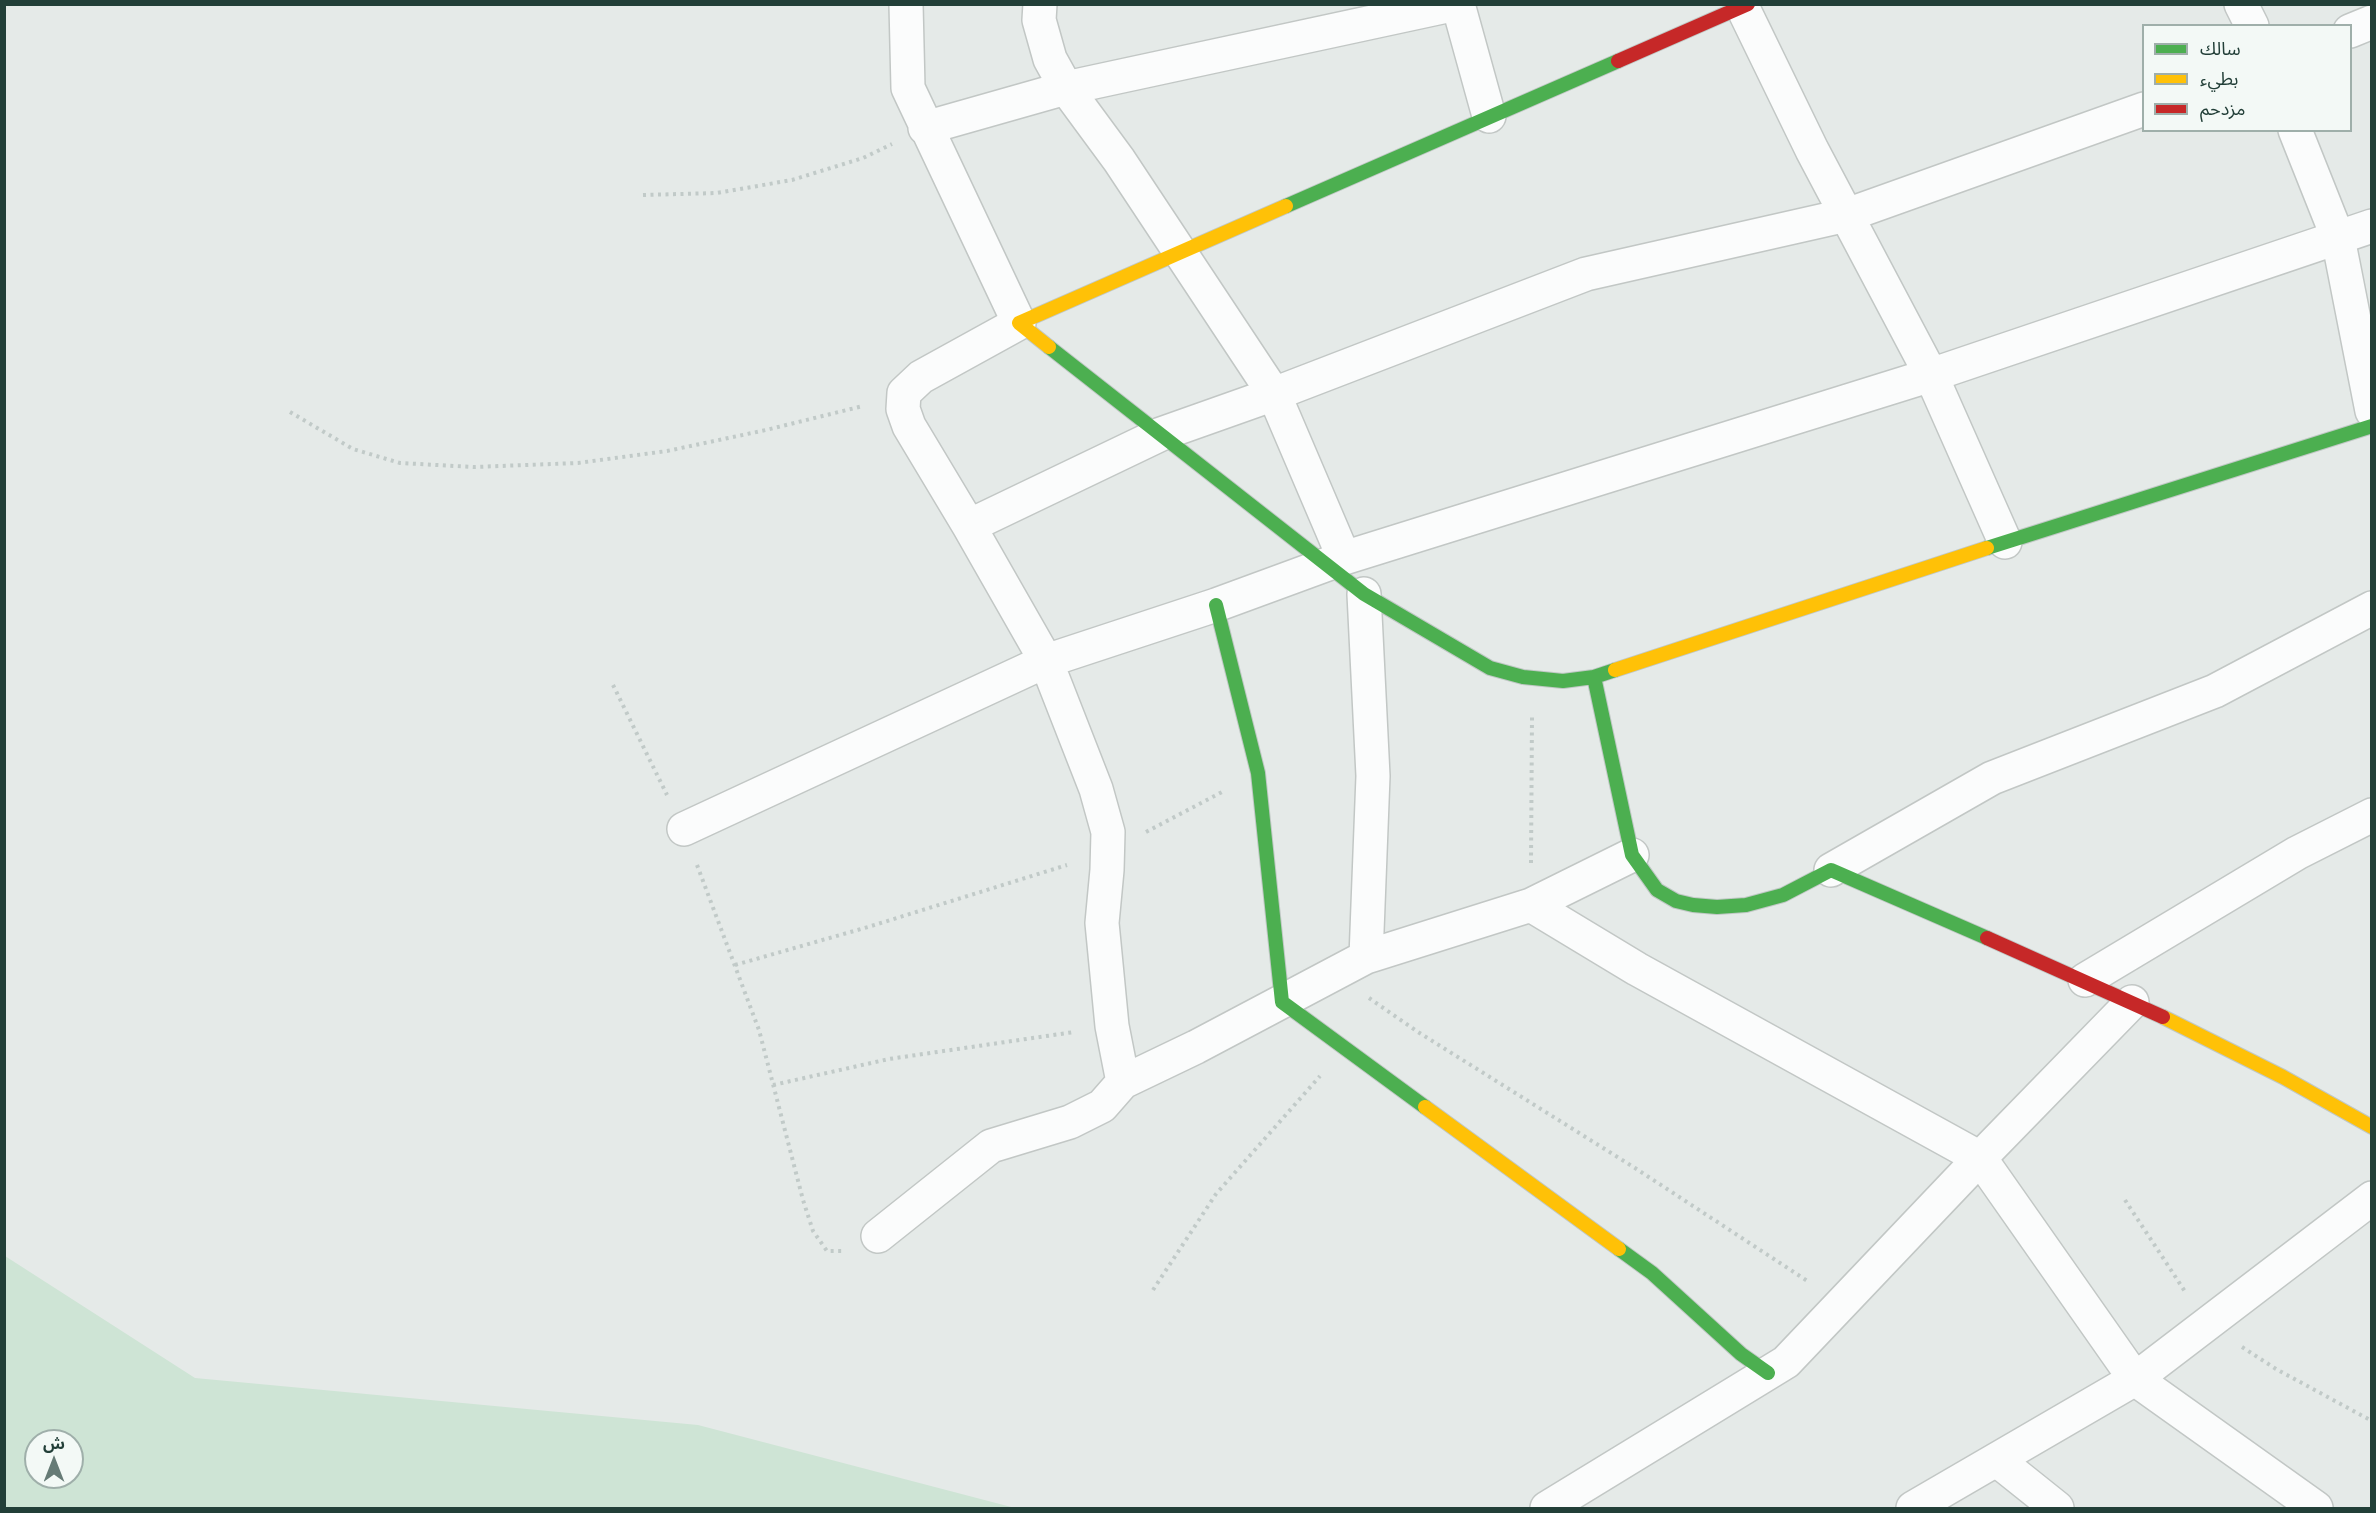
<!DOCTYPE html>
<meta charset="utf-8">
<style>
body{margin:0}
#map{position:relative;width:2376px;height:1513px;overflow:hidden;background:#e5eae8;font-family:"Exo 2","Noto Sans Arabic",sans-serif}
canvas{display:block}
.frame{position:absolute;inset:0;border:6px solid #223f38;pointer-events:none}
.legend{position:absolute;left:2142px;top:24px;width:210px;height:108px;box-sizing:border-box;background:#f3f9f6;border:2px solid #9fafaa;margin:0;padding:8px 10px;list-style:none;font-size:18px;color:#223f38}
.legend li{display:flex;align-items:center;gap:12px;height:30px}
.legend b{width:30px;border:2px solid #9fafaa}
.north{position:absolute;left:24px;top:1429px;width:60px;height:60px;box-sizing:border-box;background:#f3f9f6;border:2px solid #9fafaa;border-radius:50%;rotate:0deg;font-size:16px;font-weight:700;line-height:24px;text-align:center;color:#223f38}
.north::after{content:'';display:block;margin:auto;width:21px;height:27px;background:#667b76;clip-path:polygon(50% 0,100% 100%,50% 72%,0 100%)}
</style>
<div id="map">
<canvas width="2376" height="1513"></canvas>
<div class="frame"></div>
<ul class="legend">
<li><b style="height:8px;background:#4caf50"></b>سالك</li>
<li><b style="height:8px;background:#ffc107"></b>بطيء</li>
<li><b style="height:8px;background:#c62828"></b>مزدحم</li>
</ul>
<div class="north">ش</div>
</div>
<script>
const c = document.querySelector('canvas').getContext('2d');
c.lineJoin = 'round';
function fillPath(path, color) {
  c.fillStyle = color;
  c.fill(path, 'evenodd');
}
function toPath(rows) {
  const path = new Path2D();
  for (const r of rows) {
    path.moveTo(r[0], r[1]);
    for (let i = 2; i < r.length; i += 2) path.lineTo(r[i], r[i + 1]);
  }
  return path;
}
function trace(path, color, width, dash) {
  c.strokeStyle = color;
  c.lineWidth = width;
  c.lineCap = dash ? 'butt' : 'round';
  c.setLineDash(dash || []);
  c.stroke(path);
}
fillPath(toPath([
 [5,1256,195,1378,698,1425,1015,1508,5,1508],
 [36,1441,72,1441,72,1477,36,1477]
]), '#cee4d5');
const street = toPath([
 [906,4,908,88,1019,323,921,377,904,393,903,409,909,426,969,526,1046,661,1216,605,1344,558,1931,375,2372,226],
 [1458,4,1489,116],
 [1741,4,1812,150,1931,375,2005,542],
 [2241,4,2252,26],
 [2350,31,2372,22],
 [925,128,1066,88,1050,59,1039,20,1040,4],
 [2295,130,2338,238,2372,411],
 [969,526,1161,434,1274,394,1586,274,1847,215,2144,109],
 [1344,558,1274,394,1119,160,1066,88,1456,4],
 [1364,594,1373,776,1366,957],
 [684,829,1046,661,1096,789,1108,832,1107,870,1102,923,1112,1026,1123,1082],
 [1831,870,1992,778,2215,691,2372,608],
 [1531,905,1637,969,1980,1158,2135,1379,2316,1508],
 [2085,980,2297,853,2372,815],
 [878,1236,991,1146,1070,1122,1102,1106,1123,1082,1196,1047,1366,957,1531,905,1632,855],
 [1997,1460,2057,1508],
 [1547,1508,1786,1362,1980,1158,2132,1002],
 [1913,1508,2135,1379,2372,1198]
]);
const fast = toPath([
 [1286,206,1618,61],
 [1049,347,1364,594,1490,668,1523,677,1563,681,1594,677,1615,670],
 [1987,548,2372,426],
 [1216,605,1258,773,1282,1002,1425,1107],
 [1594,677,1632,855,1657,890,1676,901,1693,905,1717,907,1746,905,1783,895,1831,870,1987,938],
 [1619,1249,1652,1273,1741,1354,1768,1373]
]);
const slow = toPath([
 [1049,347,1019,323,1286,206],
 [1615,670,1987,548],
 [2163,1017,2283,1077,2372,1127],
 [1425,1107,1619,1249]
]);
const jam = toPath([
 [1618,61,1748,4],
 [1987,938,2163,1017]
]);
trace(street, '#c2c7c5', 36);
trace(fast, '#c0c8c5', 16);
trace(slow, '#c0c8c5', 16);
trace(jam, '#c0c8c5', 16);
trace(toPath([
 [643,195,717,193,792,180,863,158,892,144],
 [290,412,353,449,400,463,474,467,578,463,667,451,766,430,863,406],
 [613,685,667,795],
 [1146,832,1222,792],
 [1531,863,1532,717],
 [697,865,759,1030,803,1200,813,1231,827,1251,843,1251],
 [735,965,868,927,1067,865],
 [1369,998,1418,1032,1635,1168,1809,1282],
 [773,1085,889,1059,1074,1032],
 [2125,1200,2186,1293],
 [1153,1290,1216,1194,1320,1076],
 [2242,1347,2276,1369,2372,1421]
]), '#c1cac8', 4, [3, 4.5]);
trace(street, '#fbfcfc', 33);
trace(fast, '#4caf50', 14);
trace(slow, '#ffc107', 14);
trace(jam, '#c62828', 14);
</script>
